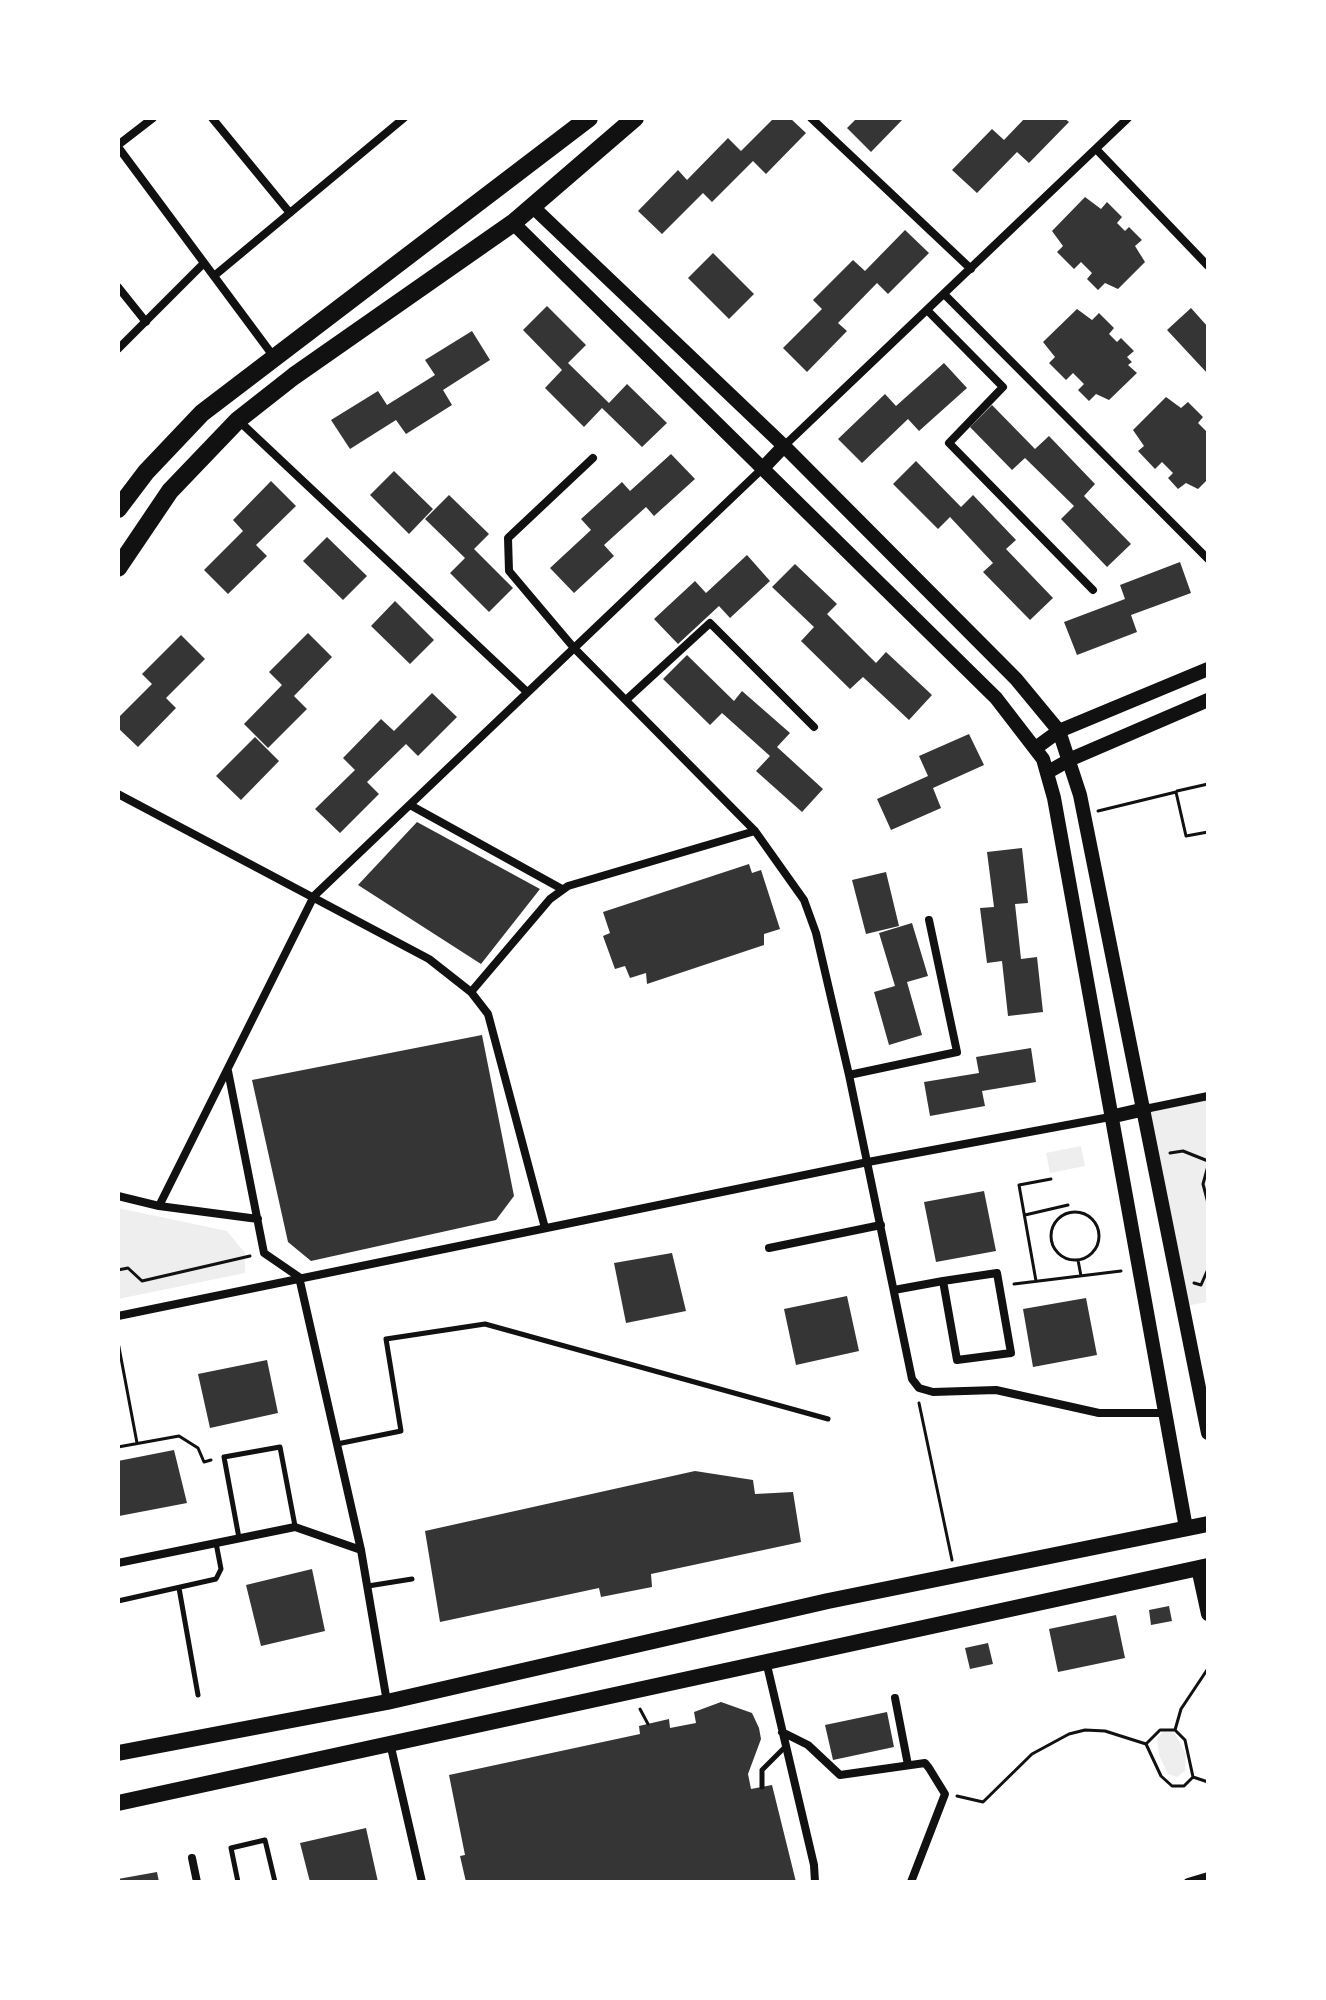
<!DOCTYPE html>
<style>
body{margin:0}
#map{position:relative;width:1326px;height:2000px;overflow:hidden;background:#fff;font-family:Signika,sans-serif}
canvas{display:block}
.frame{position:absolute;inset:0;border:120px solid #fff;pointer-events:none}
</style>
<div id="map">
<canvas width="1326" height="2000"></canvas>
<div class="frame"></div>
</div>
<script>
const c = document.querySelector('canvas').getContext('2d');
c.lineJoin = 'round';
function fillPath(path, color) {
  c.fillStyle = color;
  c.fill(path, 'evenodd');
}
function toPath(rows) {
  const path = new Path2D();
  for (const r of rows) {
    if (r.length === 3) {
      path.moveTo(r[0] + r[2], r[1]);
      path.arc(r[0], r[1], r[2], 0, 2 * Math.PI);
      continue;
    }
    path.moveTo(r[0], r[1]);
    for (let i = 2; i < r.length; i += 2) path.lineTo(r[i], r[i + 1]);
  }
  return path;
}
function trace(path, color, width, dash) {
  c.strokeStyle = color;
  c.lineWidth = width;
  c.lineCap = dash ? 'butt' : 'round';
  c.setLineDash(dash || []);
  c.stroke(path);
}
fillPath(toPath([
 [1208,1096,1208,1302,1184,1306,1145,1109],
 [1081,1146,1085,1166,1050,1173,1046,1153],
 [118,1208,227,1231,245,1253,245,1273,118,1299],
 [1163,1732,1174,1732,1186,1754,1185,1771,1177,1777,1168,1774,1159,1755,1157,1738]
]), '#eee');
fillPath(toPath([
 [774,118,790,118,806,133,766,174,753,161,712,202,703,193,662,234,638,211,678,170,687,180,728,138,741,151],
 [857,118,904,118,871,152,847,128],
 [1025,118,1064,118,1069,122,1029,163,1017,152,977,193,952,170,992,129,1004,140],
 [1085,197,1101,209,1107,202,1122,217,1117,223,1125,231,1129,227,1142,240,1135,246,1145,262,1118,289,1105,283,1098,290,1087,279,1092,273,1081,262,1074,269,1057,252,1063,246,1052,231],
 [905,230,929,253,888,294,877,283,838,323,847,331,807,372,783,348,822,309,813,300,853,260,865,271],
 [713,253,754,294,729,319,688,278],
 [547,306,586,345,568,363,609,403,627,384,667,423,642,447,602,408,584,427,545,388,562,370,523,330],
 [1191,308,1208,327,1208,374,1167,330],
 [1077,309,1092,320,1099,313,1114,328,1109,334,1117,342,1121,338,1134,351,1127,357,1132,362,1128,365,1137,373,1109,400,1096,394,1089,401,1078,390,1084,384,1073,373,1066,380,1049,363,1055,357,1043,342],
 [472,331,490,360,443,390,452,405,406,434,396,420,350,449,331,420,378,391,387,405,435,375,425,360],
 [944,363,967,388,919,431,908,419,862,463,838,439,885,394,896,406],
 [1166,397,1181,408,1188,402,1203,417,1198,423,1206,431,1208,429,1208,479,1198,489,1186,483,1178,489,1168,478,1173,473,1162,462,1155,469,1138,451,1144,446,1133,430],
 [992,405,1035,449,1049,436,1095,484,1084,496,1131,544,1107,567,1061,519,1074,506,1025,458,1012,470,970,427],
 [671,454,695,479,654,516,646,507,604,545,614,556,574,593,550,568,591,530,581,519,622,482,630,491],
 [916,461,961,507,973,495,1016,540,1006,549,1053,598,1030,620,983,572,993,563,950,517,938,529,893,484],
 [394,471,433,509,409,534,370,495],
 [271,481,296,506,256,545,267,556,228,594,204,570,243,531,233,520],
 [449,495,489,534,474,549,513,588,489,612,450,573,465,558,425,519],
 [327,537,367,576,343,600,303,561],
 [747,555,770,581,730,618,719,606,678,644,654,619,695,581,706,593],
 [1180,562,1191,593,1131,615,1137,632,1077,655,1064,622,1125,599,1120,585],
 [795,564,837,604,827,614,876,663,886,652,932,695,909,720,863,677,850,689,801,641,814,627,772,587],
 [395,601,434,640,410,664,371,626],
 [308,633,332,657,294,696,307,709,268,748,244,724,282,685,269,672],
 [181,635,205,659,166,698,176,708,138,747,118,728,118,718,152,684,142,674],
 [687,655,734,701,742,691,790,733,777,747,823,789,802,812,756,771,770,756,722,713,710,725,663,679],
 [432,693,457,717,418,756,406,744,367,782,379,794,340,833,315,809,355,770,343,758,381,719,394,731],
 [969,734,984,765,933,788,941,808,891,830,877,799,928,776,919,756],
 [255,737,279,761,241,800,216,776],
 [417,822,540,889,481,964,358,885],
 [1022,848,1028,903,1015,904,1021,959,1037,957,1043,1012,1008,1016,1002,961,987,963,980,908,994,907,987,852],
 [749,864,752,873,761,870,780,929,764,934,764,945,647,984,646,973,630,978,625,966,615,969,603,936,610,933,603,912],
 [886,872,899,926,866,934,852,880],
 [912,923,928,976,907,982,922,1035,889,1045,874,992,895,986,879,933],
 [482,1035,514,1196,496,1220,311,1261,288,1242,252,1080],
 [1031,1048,1036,1082,982,1091,985,1106,930,1116,924,1082,979,1073,976,1057],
 [984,1191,996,1251,936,1262,924,1202],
 [672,1253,686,1311,626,1323,614,1263],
 [847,1296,859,1351,796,1365,784,1309],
 [1086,1298,1097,1355,1033,1367,1023,1309],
 [267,1360,278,1413,210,1428,198,1374],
 [174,1450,187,1503,119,1516,118,1461],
 [695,1471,753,1480,755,1494,793,1492,801,1542,651,1574,652,1587,601,1597,599,1588,440,1622,425,1531],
 [312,1569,325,1631,261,1646,246,1585],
 [1169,1606,1172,1621,1151,1625,1149,1610],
 [1116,1615,1125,1658,1058,1672,1049,1629],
 [988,1643,993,1664,970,1669,965,1648],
 [721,1702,752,1713,759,1728,761,1739,748,1774,751,1789,772,1785,796,1882,466,1882,460,1856,465,1855,449,1775,640,1734,639,1726,669,1719,670,1728,696,1723,694,1712],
 [887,1712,894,1747,833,1760,825,1725],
 [366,1828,378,1882,310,1882,300,1843],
 [157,1872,159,1882,118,1882,118,1879]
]), '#353535');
trace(toPath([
 [1177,791,1208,784],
 [1098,811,1176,792,1186,836,1208,832],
 [1170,1153,1183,1151,1208,1161],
 [1208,1166,1203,1184,1208,1203],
 [1075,1236,24],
 [1025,1215,1068,1205],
 [1078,1260,1081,1276],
 [118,1270,128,1268,142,1281,250,1256],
 [1036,1281,1019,1185,1051,1179],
 [1194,1283,1201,1285,1208,1269],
 [1014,1284,1121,1271],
 [118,1342,137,1443],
 [919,1403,952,1560],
 [118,1447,179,1436,198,1448,204,1462,211,1460],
 [640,1709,648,1724],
 [1175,1730,1181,1709,1207,1670],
 [1146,1744,1160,1730,1175,1730,1185,1740,1193,1777],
 [1193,1777,1208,1782],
 [957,1796,983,1802,1032,1754,1069,1734,1085,1730,1105,1731,1146,1744,1161,1776,1172,1786,1184,1786,1193,1777]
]), '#111', 3);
trace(toPath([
 [337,1444,401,1431,386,1339,485,1324,828,1419],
 [239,1538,224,1457,280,1447,295,1526],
 [368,1586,412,1579],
 [179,1588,198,1695],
 [118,1601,216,1579,221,1569,216,1543],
 [762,1787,762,1770,785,1747],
 [238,1882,231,1848,265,1840,275,1882]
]), '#111', 5);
trace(toPath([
 [212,118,290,213],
 [811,118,971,269],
 [118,145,153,118],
 [118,147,274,357],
 [1097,150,1208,266],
 [214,276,404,118],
 [118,287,146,322],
 [944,294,1208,559],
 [927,310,1003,387,949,443,1093,590],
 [118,349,204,263],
 [239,421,527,692],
 [784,446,1128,118],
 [593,458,508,538,509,571,574,648,755,831,804,900,816,933,849,1075,912,1379,919,1388,933,1392,996,1390,1099,1413,1166,1413],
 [626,700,710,623,814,727],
 [118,794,429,959,471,992,550,899,568,886,755,831],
 [410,805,562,889],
 [471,992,488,1014,545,1228],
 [228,1071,264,1253,299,1277,361,1550,387,1702],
 [849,1075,957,1052,929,920],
 [1145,1109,1208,1096],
 [118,1196,159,1206,314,896,763,468],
 [159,1206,258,1219],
 [769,1248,881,1225],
 [894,1290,943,1281,997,1273,1011,1353,957,1360,943,1281],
 [118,1316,868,1162,1110,1117],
 [118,1563,295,1527,361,1550],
 [766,1661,814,1865,815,1882],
 [895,1698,908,1765],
 [782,1732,808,1745,840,1775,925,1763,929,1768,945,1794,911,1882],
 [390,1743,422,1882],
 [192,1858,197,1882],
 [1188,1882,1208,1876]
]), '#111', 8);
trace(toPath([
 [533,207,784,446,1016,679,1059,731,1080,795,1208,1433],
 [513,223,996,698,1043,759,1054,798,1186,1528],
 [763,468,784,446],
 [1037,747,1059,731,1208,669],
 [1048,772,1071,759,1208,700],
 [1110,1117,1145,1109],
 [1198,1568,1208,1614]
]), '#111', 14);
trace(toPath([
 [118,1753,387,1702,828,1601,1208,1524],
 [118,1803,1208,1566]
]), '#111', 16);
trace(toPath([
 [118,509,146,472,202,413,589,118],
 [118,568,170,491,238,420,294,376,513,223,635,118]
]), '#111', 18);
</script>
